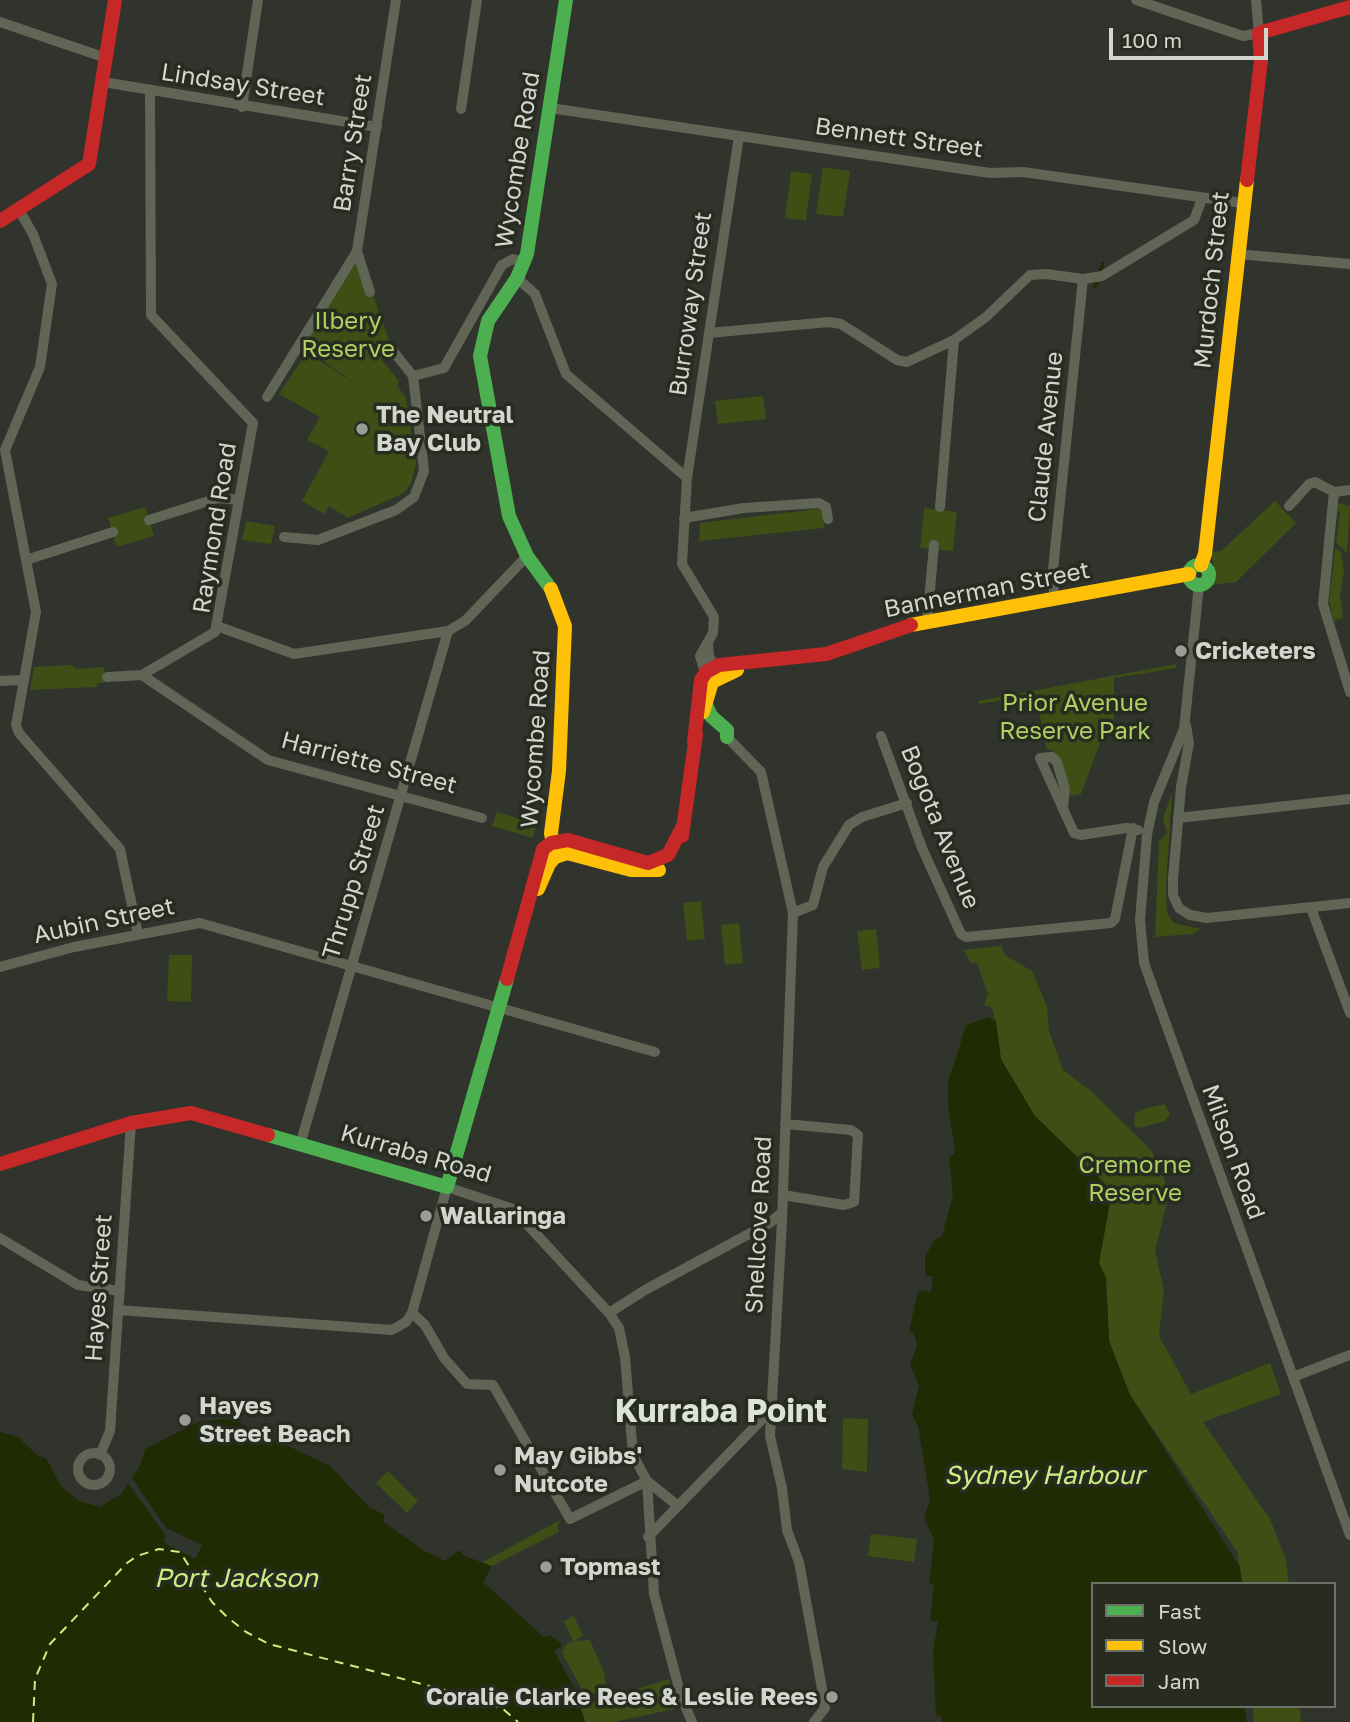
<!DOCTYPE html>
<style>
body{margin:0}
#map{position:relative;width:1350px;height:1722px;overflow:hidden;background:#31332d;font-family:"Golos Text",sans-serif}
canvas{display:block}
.legend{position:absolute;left:1091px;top:1582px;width:245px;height:126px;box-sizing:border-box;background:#282c20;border:2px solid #6c7066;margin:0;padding:9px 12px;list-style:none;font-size:21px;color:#d3d6cf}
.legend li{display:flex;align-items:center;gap:14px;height:35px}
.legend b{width:35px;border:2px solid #6c7066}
.scale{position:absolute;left:1109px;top:28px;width:159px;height:32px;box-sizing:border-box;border:4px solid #d3d6cf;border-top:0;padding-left:9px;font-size:21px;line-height:24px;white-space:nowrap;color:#d3d6cf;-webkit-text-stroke:5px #282c20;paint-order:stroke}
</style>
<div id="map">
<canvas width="1350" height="1722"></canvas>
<ul class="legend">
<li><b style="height:9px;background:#4caf50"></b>Fast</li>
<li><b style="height:9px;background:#ffc107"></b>Slow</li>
<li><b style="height:9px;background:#c62828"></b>Jam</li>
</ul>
<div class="scale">100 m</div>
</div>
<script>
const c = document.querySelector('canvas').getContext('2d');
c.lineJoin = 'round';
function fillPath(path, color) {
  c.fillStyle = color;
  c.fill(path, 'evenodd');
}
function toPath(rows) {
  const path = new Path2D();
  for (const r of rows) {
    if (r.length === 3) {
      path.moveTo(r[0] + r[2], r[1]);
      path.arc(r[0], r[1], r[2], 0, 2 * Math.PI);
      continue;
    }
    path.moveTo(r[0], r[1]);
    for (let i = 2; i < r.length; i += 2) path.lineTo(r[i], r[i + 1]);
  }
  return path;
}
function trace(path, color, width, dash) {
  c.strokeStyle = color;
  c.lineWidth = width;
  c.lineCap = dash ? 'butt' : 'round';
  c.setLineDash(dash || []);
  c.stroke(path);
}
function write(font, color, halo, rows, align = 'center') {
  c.font = font + ' "Golos Text",sans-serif';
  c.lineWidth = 7;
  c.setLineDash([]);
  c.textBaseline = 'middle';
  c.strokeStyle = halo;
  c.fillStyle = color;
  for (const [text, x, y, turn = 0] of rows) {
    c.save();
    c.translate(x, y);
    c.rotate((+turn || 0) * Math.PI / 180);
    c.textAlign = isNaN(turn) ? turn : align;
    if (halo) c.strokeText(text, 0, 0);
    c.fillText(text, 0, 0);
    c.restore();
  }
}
fillPath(toPath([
 [823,167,850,171,843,217,816,214],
 [791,171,812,174,806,221,785,218],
 [357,251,393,351,381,359,399,381,397,386,406,397,416,464,411,484,404,493,348,518,329,506,324,514,302,501,329,451,307,440,320,417,279,394,307,352,358,386,300,344],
 [763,396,766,419,718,424,715,401],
 [1275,501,1296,523,1236,582,1211,585,1215,572,1211,552,1221,551],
 [1336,503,1350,506,1347,553,1336,543,1340,513,1335,508],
 [145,507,154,536,117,547,108,518],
 [924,508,957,512,953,551,920,548],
 [817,509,824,511,824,528,699,541,700,523],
 [246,521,275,526,271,544,242,540],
 [1335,549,1341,551,1344,571,1340,595,1343,618,1334,621,1329,601],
 [1176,664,1176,668,1114,678,1114,728,1105,730,1081,794,1071,796,1062,761,1052,750,1046,749,1036,694,979,704,978,701],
 [72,665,76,669,104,667,104,683,97,683,97,687,30,690,34,667],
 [1172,792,1166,886,1167,913,1174,923,1201,929,1193,934,1155,937,1159,841,1167,834,1163,818],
 [497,812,536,824,533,838,492,826],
 [701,901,705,939,687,941,683,903],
 [739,923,743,963,725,965,721,925],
 [876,929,880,968,862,970,857,931],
 [1001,946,1005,955,1032,971,1047,1006,1049,1031,1063,1070,1091,1091,1150,1149,1162,1168,1195,1157,1163,1171,1168,1198,1155,1251,1164,1290,1159,1336,1191,1394,1270,1363,1281,1394,1203,1422,1270,1519,1286,1559,1289,1584,1241,1584,1238,1553,1130,1395,1109,1341,1106,1278,1098,1263,1111,1197,1106,1185,1035,1116,949,1158,955,1152,948,1106,948,1082,966,1025,988,1017,995,1020,992,1008,984,1005,988,994,977,963,971,963,963,950],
 [169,955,192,955,191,1002,167,1001],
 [1165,1104,1170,1115,1165,1121,1141,1128,1134,1126,1135,1114,1143,1109],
 [843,1418,868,1419,867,1472,842,1469],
 [388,1471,418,1501,407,1513,376,1483],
 [562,1519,557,1525,559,1532,492,1566,481,1563],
 [871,1534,917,1539,914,1562,868,1556],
 [574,1616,583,1636,573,1641,590,1640,605,1675,605,1686,595,1693,584,1693,562,1653,566,1645,573,1641,564,1621],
 [669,1679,675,1709,614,1722,585,1722,581,1706],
 [1253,1706,1300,1706,1301,1722,1254,1722]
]), '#3e4e15');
fillPath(toPath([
 [988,1017,996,1021,1001,1059,1035,1116,1106,1185,1111,1197,1099,1263,1106,1278,1109,1341,1130,1395,1240,1567,1242,1584,1093,1584,1093,1706,1244,1706,1247,1722,942,1722,941,1716,936,1715,933,1650,938,1622,930,1620,934,1585,929,1584,934,1540,924,1518,930,1499,918,1426,912,1415,919,1385,910,1365,917,1345,914,1333,909,1332,917,1295,920,1290,931,1292,933,1277,925,1275,925,1256,935,1240,942,1236,953,1195,949,1158,955,1152,948,1106,948,1082,966,1025],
 [223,1419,236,1421,330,1466,370,1508,384,1514,384,1522,423,1550,445,1561,459,1550,465,1556,492,1566,483,1582,544,1637,550,1635,561,1643,561,1647,554,1651,573,1686,585,1722,0,1722,0,1432,18,1437,37,1455,46,1458,61,1486,79,1501,100,1507,121,1494,140,1466,145,1449,198,1422]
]), '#202b04');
fillPath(toPath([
 [130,1475,166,1528,202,1545,195,1559,163,1542,166,1536,126,1480]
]), '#31332d');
trace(toPath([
 [1095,287,1103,263]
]), '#202b04', 3.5);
trace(toPath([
 [33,1722,35,1679,50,1644,127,1563,137,1556,159,1549,180,1552,212,1602,227,1617,246,1632,269,1644,468,1696,503,1709,518,1722]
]), '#caee80', 2, [9, 7]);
trace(toPath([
 [1136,0,1243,36,1259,33,1256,0],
 [0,22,106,58],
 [103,82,377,127],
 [242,107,258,0],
 [550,108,990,173,1023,172,1242,203],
 [461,109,477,0],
 [19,210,33,234,52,284,40,367,5,450,36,612,16,725,19,733,120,849,138,934],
 [1237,254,1350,264],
 [517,278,535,294,566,374,687,478,682,564,714,617,713,633,700,656,707,679],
 [370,292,357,251,396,0],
 [709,333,829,322,841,324,897,360,907,362,954,340,986,317,1030,275,1046,274,1083,279,1102,276,1194,220,1202,199],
 [393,351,413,376,444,368,502,265,513,259,525,262],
 [267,397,357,251],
 [687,478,739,136],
 [1334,492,1323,604,1350,692],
 [1289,506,1309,484,1315,482,1334,492,1350,490],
 [940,507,954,340],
 [684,518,744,508,819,503,826,507,828,519],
 [149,520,218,498,239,500],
 [284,537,318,540,396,510,414,497,424,471,413,376],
 [26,560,113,532],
 [1199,585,1184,729,1154,802,1147,835,1140,920,1144,963,1350,1535],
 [1055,599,1052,579,1083,279],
 [927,623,934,545],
 [217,626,294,654,448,631,465,621,527,556],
 [708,644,709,656,718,673],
 [142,675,268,760,482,818],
 [107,677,142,675,215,632,253,423,151,315,150,91],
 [0,681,23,680],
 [1186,725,1189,743,1181,787,1173,879,1173,895,1179,908,1190,915,1207,918,1350,903],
 [881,736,922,848,961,934,966,937,1111,923,1115,919,1133,828],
 [727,737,761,772,793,913,782,1221,770,1436,782,1488,787,1530,799,1562,823,1694,825,1708,814,1722],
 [1063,808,1065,789,1057,762,1052,757,1040,758,1074,833,1081,835,1126,828,1138,830],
 [1178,818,1350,799],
 [1311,908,1350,1013],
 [793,913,813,905,823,867,849,825,862,817,907,803],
 [0,967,74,947,200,923,655,1052],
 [300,1145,448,631],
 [783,1195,844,1205,854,1202,858,1135,851,1130,785,1124],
 [0,1238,78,1285,120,1291],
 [118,1310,392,1330,406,1322,412,1313,447,1187,513,1209,609,1313,619,1328,625,1357,633,1455,647,1481,654,1594,681,1696,692,1722],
 [412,1313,425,1325,444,1358,467,1384,493,1385,570,1519,647,1481,678,1506],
 [609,1313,645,1290,771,1222,781,1213],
 [1293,1377,1350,1355],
 [94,1469,16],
 [100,1455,110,1431,131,1123],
 [648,1537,771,1410]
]), '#606556', 10);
trace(toPath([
 [1199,575,10],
 [551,589,527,556,509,516,480,356,488,321,517,278,527,254,566,0],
 [705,703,711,716,727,730,727,737],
 [268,1135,447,1187,507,979]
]), '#4caf50', 14);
trace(toPath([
 [1201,565,1205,554,1247,180],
 [551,589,565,626,559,771,551,833,555,857],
 [911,625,1189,574],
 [703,712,712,682,737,670],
 [538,889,549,864,555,857,567,853,631,870,659,870]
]), '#ffc107', 14);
trace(toPath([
 [1247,180,1261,60,1259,33,1350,7],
 [0,221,89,164,115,0],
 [694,742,701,680,706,672,719,665,826,654,911,625],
 [682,836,696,735],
 [507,979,543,849,551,843,568,840,648,863,668,855,682,828],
 [0,1164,131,1123,191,1113,268,1135]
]), '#c62828', 14);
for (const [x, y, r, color] of [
 [362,429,7,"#9a9d96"],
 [1181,651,7,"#9a9d96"],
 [426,1216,7,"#9a9d96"],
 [185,1420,7,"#9a9d96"],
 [500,1470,7,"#9a9d96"],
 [546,1567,7,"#9a9d96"],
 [832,1697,7,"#9a9d96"]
]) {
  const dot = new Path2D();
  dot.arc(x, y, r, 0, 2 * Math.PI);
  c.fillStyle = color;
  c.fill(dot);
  trace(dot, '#282c20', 2.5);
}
write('24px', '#d3d6cf', '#282c20', [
 ["Lindsay Street",243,85,9],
 ["Bennett Street",899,138,8],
 ["Barry Street",353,143,-81],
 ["Wycombe Road",518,160,-81],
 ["Murdoch Street",1212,280,-84],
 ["Burroway Street",691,304,-82],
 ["Claude Avenue",1046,437,-84],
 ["Raymond Road",215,528,-81],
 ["Bannerman Street",987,590,-11],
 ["Wycombe Road",536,739,-86],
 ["Harriette Street",369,763,15],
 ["Bogota Avenue",940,827,68],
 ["Thrupp Street",354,882,-73],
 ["Aubin Street",104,921,-12],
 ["Milson Road",1233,1152,70],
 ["Kurraba Road",416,1154,16],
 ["Shellcove Road",759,1225,-87],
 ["Hayes Street",99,1288,-86]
]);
write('24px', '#aed062', '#282c20', [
 ["Ilbery",348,321],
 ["Reserve",348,349],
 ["Prior Avenue",1075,703],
 ["Reserve Park",1075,731],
 ["Cremorne",1135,1165],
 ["Reserve",1135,1193]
]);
write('bold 24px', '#d3d6cf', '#282c20', [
 ["The Neutral",376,415],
 ["Bay Club",376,443],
 ["Cricketers",1195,651],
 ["Wallaringa",440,1216],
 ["Hayes",199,1406],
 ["Street Beach",199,1434],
 ["May Gibbs'",514,1456],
 ["Nutcote",514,1484],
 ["Topmast",560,1567],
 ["Coralie Clarke Rees & Leslie Rees",818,1697,"right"]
], 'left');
write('italic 26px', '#caee80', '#282c20', [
 ["Sydney Harbour",1044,1476],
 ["Port Jackson",236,1579]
]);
write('bold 32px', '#dee4d5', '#282c20', [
 ["Kurraba Point",721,1412]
]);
</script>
